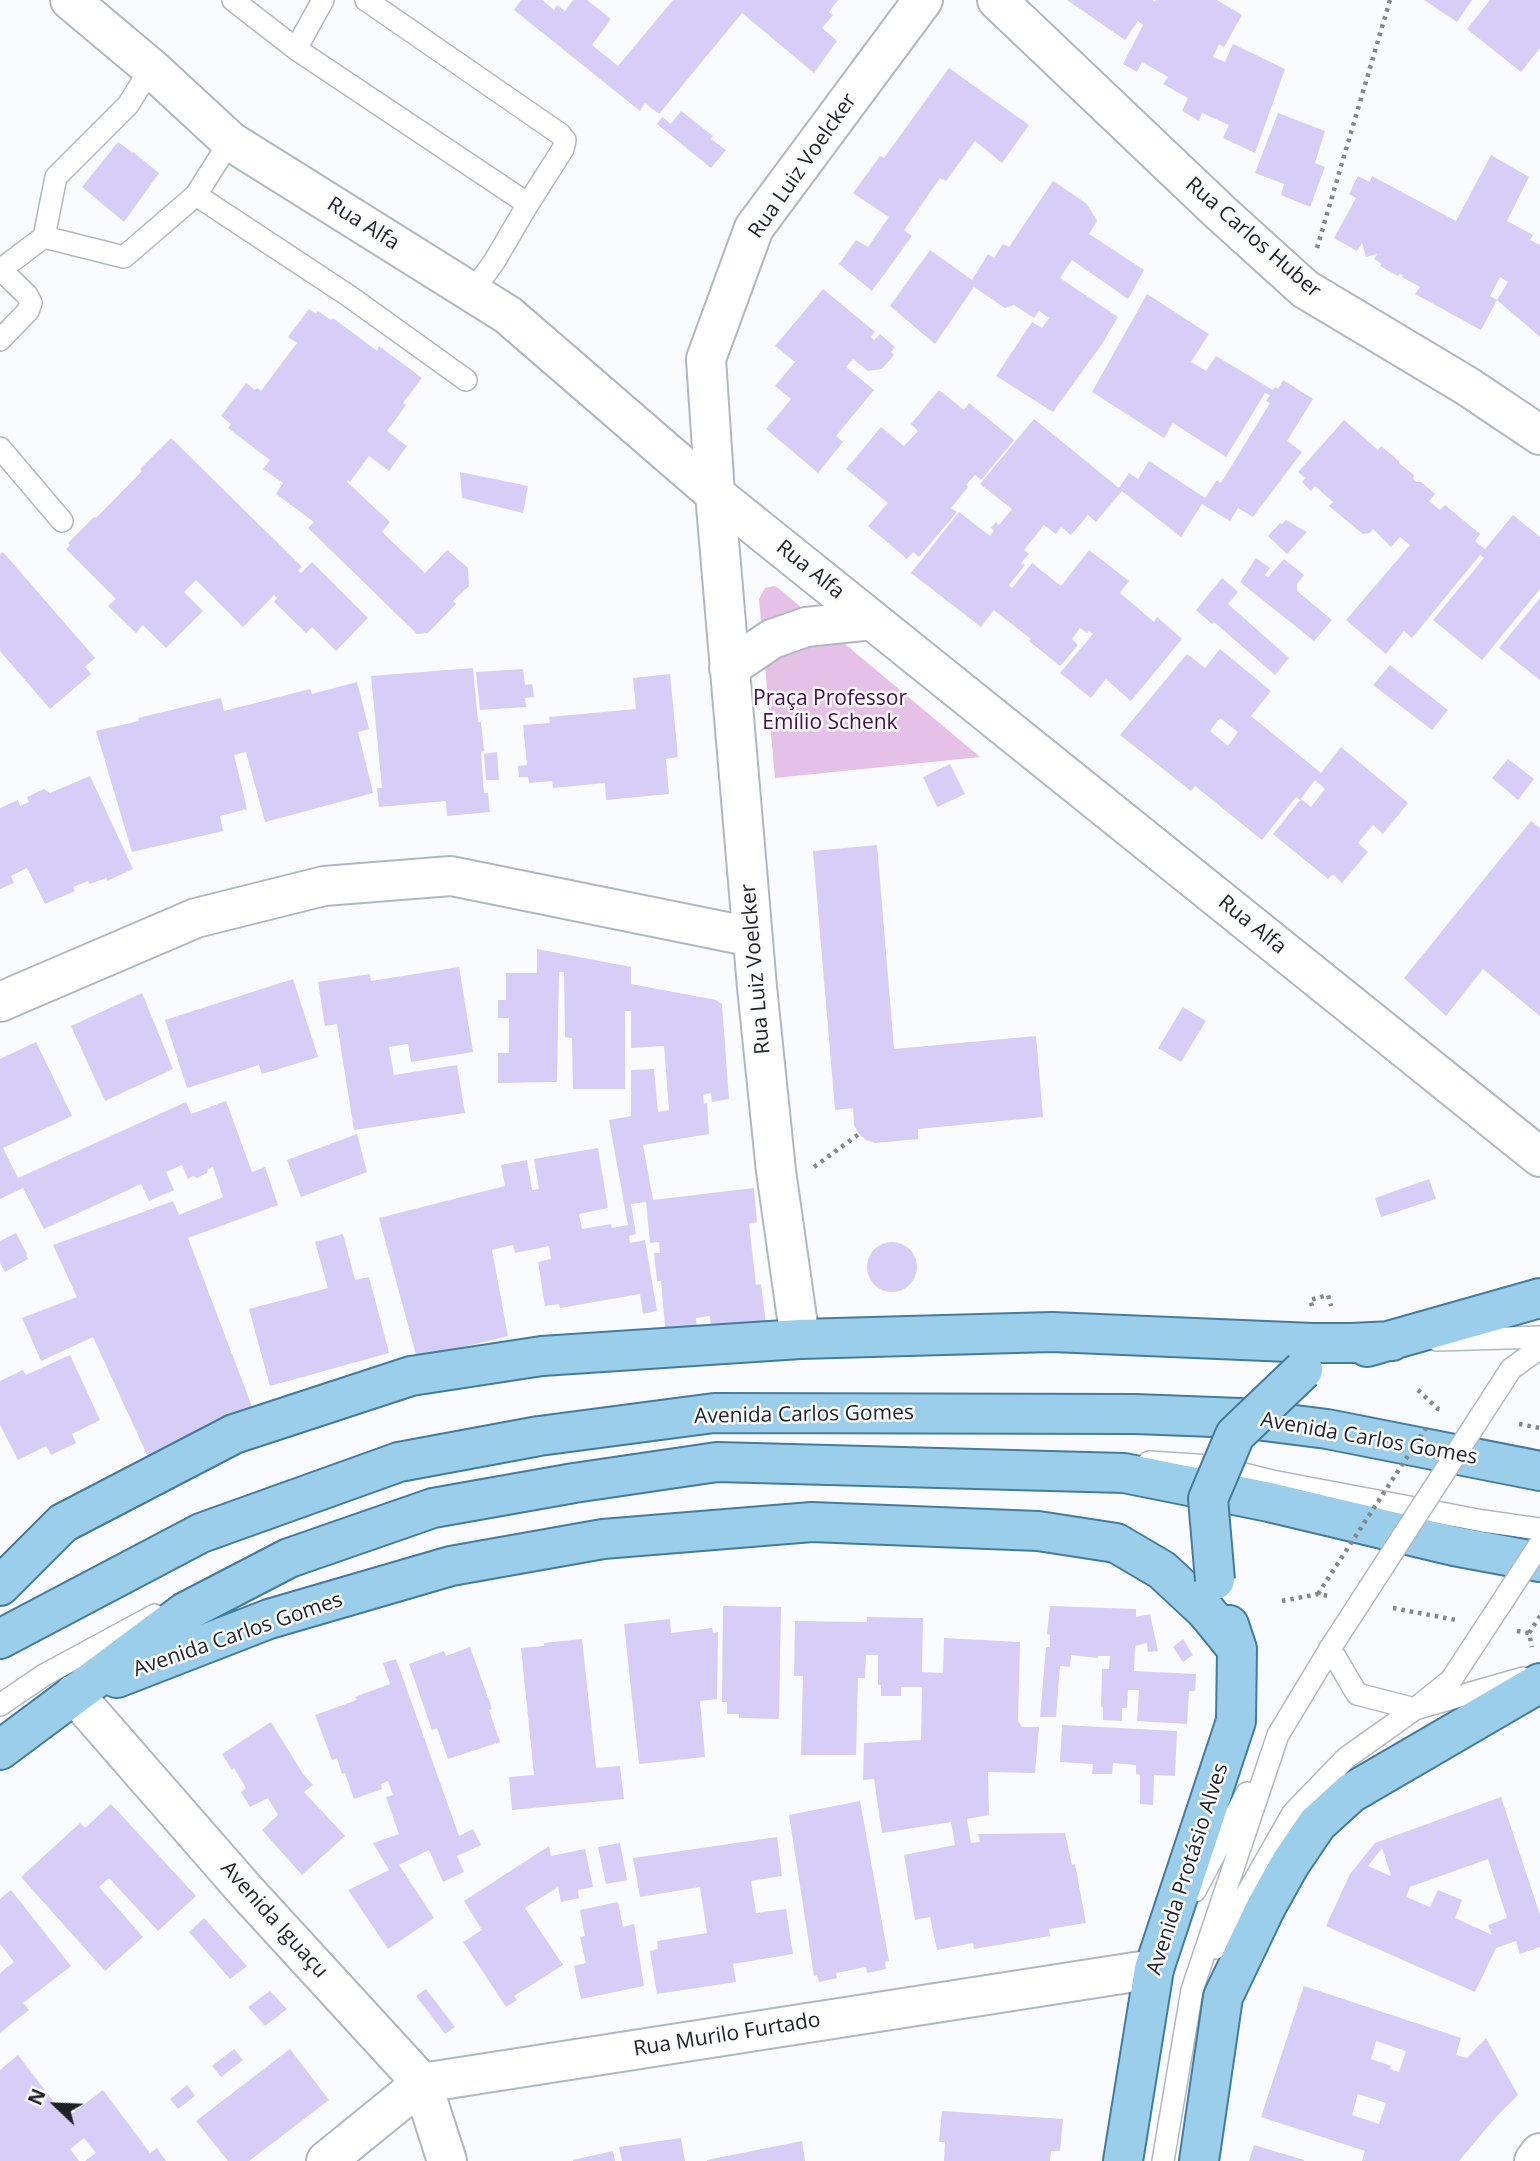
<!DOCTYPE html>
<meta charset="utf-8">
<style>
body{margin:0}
#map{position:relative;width:1540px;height:2161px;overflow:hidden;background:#fafbfe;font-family:"Open Sans",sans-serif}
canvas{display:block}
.north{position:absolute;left:21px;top:2070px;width:70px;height:70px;-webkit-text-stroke:5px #fafbfe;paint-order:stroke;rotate:293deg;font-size:19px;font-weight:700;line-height:28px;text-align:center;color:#1f2125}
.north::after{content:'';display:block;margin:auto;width:24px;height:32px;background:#1f2125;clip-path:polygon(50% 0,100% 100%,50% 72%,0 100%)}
</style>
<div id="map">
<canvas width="1540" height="2161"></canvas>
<div class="north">N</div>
</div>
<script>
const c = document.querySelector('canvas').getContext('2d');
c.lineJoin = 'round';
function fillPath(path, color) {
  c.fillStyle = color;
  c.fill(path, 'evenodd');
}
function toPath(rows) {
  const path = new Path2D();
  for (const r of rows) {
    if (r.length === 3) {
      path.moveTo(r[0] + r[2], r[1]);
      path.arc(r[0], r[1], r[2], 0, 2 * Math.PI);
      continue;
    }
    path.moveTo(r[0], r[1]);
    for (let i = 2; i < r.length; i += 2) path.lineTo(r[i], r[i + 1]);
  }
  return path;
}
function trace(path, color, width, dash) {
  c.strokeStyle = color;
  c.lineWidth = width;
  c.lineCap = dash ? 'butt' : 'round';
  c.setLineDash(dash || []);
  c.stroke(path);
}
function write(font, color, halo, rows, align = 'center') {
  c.font = font + ' "Open Sans",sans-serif';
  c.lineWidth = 5;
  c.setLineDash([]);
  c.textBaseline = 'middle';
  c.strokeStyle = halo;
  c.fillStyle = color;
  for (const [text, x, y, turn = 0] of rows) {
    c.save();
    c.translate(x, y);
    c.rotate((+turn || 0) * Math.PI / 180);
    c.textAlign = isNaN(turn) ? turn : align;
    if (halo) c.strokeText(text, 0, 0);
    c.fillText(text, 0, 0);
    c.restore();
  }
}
fillPath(toPath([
 [774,586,778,588,980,757,775,778,759,599,765,588]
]), '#e6c1e7');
fillPath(toPath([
 [521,0,542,0,554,10,557,5,565,11,573,0,587,0,611,19,592,45,618,66,673,0,838,0,829,12,833,15,822,28,837,41,814,73,742,13,659,114,645,103,640,111,514,10],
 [1067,0,1152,0,1155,2,1156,0,1217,0,1242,15,1224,47,1219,44,1213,57,1225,62,1233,44,1285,69,1255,153,1223,138,1229,125,1202,113,1199,121,1182,111,1188,98,1163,84,1168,77,1142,62,1137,72,1123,64,1143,25,1138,21,1125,40],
 [1424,0,1472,0,1457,22],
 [1490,0,1540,0,1540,48,1521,72,1467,29],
 [949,68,1029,125,1002,163,975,141,946,181,940,178,904,230,912,236,872,291,839,264,856,240,868,247,889,217,853,193,880,156,884,158],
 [681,111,713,136,711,139,726,150,711,168,657,124,662,117,671,124],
 [1278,113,1325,131,1315,163,1325,167,1310,207,1281,195,1284,184,1255,173],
 [118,142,133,153,133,152,159,173,124,222,82,187],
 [1491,155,1529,177,1507,221,1533,235,1530,240,1540,245,1540,337,1497,300,1508,282,1500,277,1490,296,1497,300,1481,330,1415,294,1420,287,1402,277,1403,275,1399,274,1398,276,1380,266,1382,264,1374,259,1377,254,1366,257,1362,243,1357,251,1334,238,1356,198,1349,194,1358,176,1370,182,1372,176,1456,221],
 [1053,181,1087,204,1097,221,1089,234,1144,270,1128,299,1072,260,1060,278,1118,317,1102,344,1053,412,996,376,1032,322,1042,328,1049,318,1039,311,1034,318,1014,305,1005,308,974,287,935,344,890,306,930,250,972,280,988,254,994,258,1003,244,1009,247],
 [823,289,875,332,871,337,874,340,880,334,895,347,891,352,894,355,882,369,868,371,853,359,846,367,874,390,836,436,843,442,818,473,766,429,791,399,775,386,795,362,775,346],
 [1147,294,1209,334,1191,362,1206,371,1216,356,1273,390,1275,387,1278,389,1283,380,1313,399,1287,441,1302,452,1253,517,1238,508,1230,521,1202,504,1181,537,1122,491,1096,522,1088,515,1071,535,1061,527,1056,534,1044,525,1024,550,1029,554,1021,563,1025,565,1009,585,1012,588,1032,563,1061,586,1089,550,1129,581,1120,593,1154,622,1157,617,1182,639,1131,701,1106,679,1091,698,1060,673,1093,634,1089,631,1087,633,1080,628,1072,639,1078,645,1060,666,1029,641,1031,639,994,610,981,627,911,573,959,512,990,536,994,531,991,528,996,522,999,525,1012,509,980,484,1034,419,1119,488,1129,473,1138,479,1149,461,1205,498,1217,480,1221,483,1270,403,1266,401,1270,395,1265,393,1226,457,1173,423,1164,438,1092,392],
 [309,309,316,314,318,311,331,320,333,318,377,351,379,346,422,378,403,403,406,405,387,431,407,446,389,471,369,456,350,482,348,480,347,482,390,522,382,532,425,573,447,550,468,568,469,586,453,601,456,604,428,633,417,634,308,528,314,522,276,494,283,483,263,469,270,460,228,428,231,424,221,416,246,383,255,390,257,388,261,391,297,343,288,337],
 [939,390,964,410,969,403,1014,440,981,480,975,475,966,485,968,487,951,508,957,512,919,557,913,552,907,559,868,526,888,503,846,469,881,427,904,446,918,431,911,424],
 [1344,420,1378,450,1381,446,1399,461,1399,463,1414,475,1413,479,1417,482,1421,482,1435,494,1429,501,1440,510,1445,505,1480,534,1475,541,1485,549,1513,515,1540,537,1540,589,1482,660,1433,620,1484,558,1480,555,1412,638,1404,631,1386,654,1346,620,1410,545,1400,537,1391,547,1373,529,1370,533,1363,534,1329,506,1333,502,1315,486,1311,491,1302,482,1305,478,1298,472],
 [171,438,302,567,298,571,301,573,312,562,368,618,336,651,312,627,306,633,274,602,277,598,274,595,243,627,196,580,184,592,203,611,166,648,143,625,136,633,108,606,116,599,66,549,70,545,68,543,94,517,96,518,142,471,140,469],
 [460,472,528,486,523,513,462,498],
 [1286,520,1307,532,1287,554,1268,536,1280,523,1282,524],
 [3,552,95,658,85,667,91,674,50,709,0,651,0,554],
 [1256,558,1270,568,1265,575,1268,577,1284,559,1304,575,1297,584,1297,591,1332,620,1314,641,1240,582],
 [1222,578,1238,592,1228,604,1289,658,1275,675,1214,622,1212,624,1196,610],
 [1540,598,1540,680,1499,648],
 [1220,649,1271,691,1251,716,1321,773,1341,747,1408,803,1383,834,1373,825,1358,843,1368,852,1342,883,1333,874,1328,879,1273,834,1301,799,1311,807,1325,789,1315,780,1300,800,1296,797,1262,840,1195,786,1191,791,1120,735,1187,654,1205,668],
 [1220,718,1238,732,1228,746,1210,731],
 [1390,665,1448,710,1432,730,1373,685],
 [473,668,478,722,481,722,484,751,481,752,484,793,488,793,490,812,447,816,446,801,379,807,377,788,382,788,371,676],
 [523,669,525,685,532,684,534,697,525,698,526,707,480,710,476,672],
 [670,674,678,757,666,759,669,794,606,800,605,783,553,788,552,781,529,783,528,777,519,777,518,766,527,765,523,725,550,723,549,717,636,709,633,678],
 [357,682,369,729,358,732,373,793,265,822,246,752,234,755,247,809,220,816,223,831,132,852,96,731,139,721,138,718,221,698,224,711,310,689,312,694],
 [497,752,499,780,486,780,484,754],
 [1508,759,1534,779,1518,800,1492,778],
 [950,764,965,794,937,807,923,777],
 [90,776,133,869,107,881,106,878,90,884,88,881,73,887,75,891,45,904,27,868,11,876,14,883,0,889,0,808,18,800,20,806,29,802,27,797,44,789,50,793],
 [1531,821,1540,828,1540,1016,1483,969,1446,1016,1404,978],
 [877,845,894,1049,1036,1036,1043,1117,918,1129,918,1139,875,1143,866,1140,859,1134,854,1125,853,1108,835,1110,813,851],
 [537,949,631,967,631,984,716,1000,722,1004,729,1099,712,1102,711,1093,703,1095,704,1104,707,1103,709,1134,643,1145,653,1200,754,1188,757,1222,749,1224,756,1285,761,1284,766,1324,711,1330,710,1316,696,1318,697,1333,666,1337,661,1281,657,1281,654,1253,660,1253,659,1242,650,1243,646,1202,631,1204,636,1234,629,1236,630,1243,645,1240,657,1311,643,1314,640,1294,560,1308,559,1304,545,1306,538,1262,551,1259,549,1246,515,1253,513,1245,492,1250,508,1336,417,1358,379,1218,505,1186,501,1165,527,1160,532,1190,539,1189,534,1159,598,1148,608,1208,579,1214,582,1229,611,1224,612,1228,628,1225,609,1120,631,1116,631,1070,654,1069,658,1112,669,1110,664,1046,631,1048,631,1011,625,1011,625,1089,573,1089,572,1038,565,1037,564,972,559,972,557,1082,498,1083,498,1053,509,1053,509,1018,498,1018,498,1000,506,1000,506,973,537,973],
 [459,967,473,1052,411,1062,408,1044,389,1047,394,1075,457,1065,465,1113,354,1130,337,1024,325,1026,318,982,370,974,371,981],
 [293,979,318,1057,262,1074,259,1065,187,1088,165,1020],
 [142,993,173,1069,105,1101,71,1026],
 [1183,1007,1206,1021,1181,1062,1158,1048],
 [36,1042,72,1116,3,1148,18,1178,186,1102,191,1114,226,1101,252,1172,265,1167,278,1205,188,1238,254,1412,148,1457,93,1337,41,1361,22,1318,77,1297,53,1245,173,1201,179,1215,223,1197,213,1167,208,1169,207,1173,197,1178,193,1176,188,1179,182,1165,166,1172,174,1190,149,1201,141,1184,44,1229,23,1188,0,1199,0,1059],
 [357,1134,367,1172,301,1197,287,1160],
 [1429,1179,1436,1199,1381,1217,1375,1198],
 [16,1233,27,1254,26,1255,28,1259,5,1272,0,1263,0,1241],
 [343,1234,355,1280,369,1277,389,1353,270,1386,249,1309,328,1288,315,1242],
 [892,1267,25],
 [70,1355,100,1420,72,1434,76,1443,51,1455,46,1446,18,1460,0,1425,0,1381,23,1370,26,1375],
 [723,1606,781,1607,779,1719,739,1718,739,1714,727,1714,727,1702,722,1702],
 [1050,1606,1136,1609,1136,1617,1150,1614,1158,1651,1148,1652,1147,1643,1135,1646,1134,1671,1196,1674,1195,1691,1189,1691,1187,1724,1137,1721,1139,1690,1128,1690,1127,1708,1122,1708,1122,1721,1103,1720,1103,1707,1101,1707,1102,1669,1109,1669,1110,1656,1098,1656,1098,1658,1071,1655,1070,1667,1060,1666,1056,1717,1040,1717,1046,1647,1050,1647,1050,1635,1047,1634],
 [867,1617,923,1618,922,1672,943,1673,944,1638,1020,1642,1018,1721,1022,1727,1039,1727,1035,1773,988,1772,989,1815,967,1819,971,1843,980,1842,978,1834,1065,1833,1072,1865,1075,1864,1086,1923,1049,1929,1050,1936,974,1949,973,1943,937,1950,930,1917,915,1920,904,1855,955,1845,951,1822,882,1833,874,1779,863,1780,864,1743,921,1740,922,1687,901,1687,901,1696,881,1696,881,1685,878,1685,878,1655,866,1655,865,1678,858,1678,856,1755,801,1755,803,1676,794,1676,795,1621,867,1622],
 [670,1619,671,1633,712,1628,713,1633,718,1632,717,1699,700,1701,705,1757,639,1764,624,1624],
 [582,1639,596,1768,620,1766,624,1799,512,1810,509,1777,534,1775,521,1648,544,1646,544,1643],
 [1183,1639,1193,1655,1183,1662,1173,1647],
 [470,1647,492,1709,489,1710,500,1742,448,1759,437,1728,432,1730,409,1664,444,1651,446,1656],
 [396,1659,459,1836,473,1829,481,1845,457,1856,464,1872,443,1882,429,1850,399,1865,434,1918,388,1949,348,1890,389,1870,373,1843,399,1834,386,1797,393,1795,388,1781,381,1784,382,1789,354,1799,345,1773,342,1774,337,1758,332,1760,315,1715,357,1700,355,1697,390,1684,383,1663],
 [271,1722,303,1774,313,1785,304,1792,345,1836,302,1875,262,1830,278,1815,268,1798,250,1807,241,1792,246,1788,234,1768,232,1770,222,1754],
 [1062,1725,1177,1731,1175,1776,1154,1775,1153,1805,1140,1804,1140,1775,1136,1774,1136,1765,1113,1763,1112,1774,1092,1774,1093,1764,1060,1762],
 [1501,1797,1540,1915,1540,1947,1520,1954,1516,1941,1496,1948,1475,1992,1326,1926,1350,1874,1375,1843],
 [1382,1848,1391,1875,1390,1876,1368,1866],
 [1488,1859,1507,1918,1488,1925,1492,1935,1455,1918,1462,1900,1438,1890,1430,1907,1406,1897,1410,1887],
 [860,1801,889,1961,885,1962,886,1969,867,1973,866,1967,836,1973,837,1978,819,1982,817,1975,814,1976,789,1815],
 [111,1804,196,1896,158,1931,109,1878,99,1887,143,1937,105,1971,21,1877,80,1823,85,1828],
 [777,1837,782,1876,751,1881,756,1913,786,1909,793,1954,733,1964,736,1982,657,1994,650,1951,658,1949,657,1941,707,1933,700,1887,640,1897,633,1858],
 [620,1843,627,1880,606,1884,598,1847],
 [549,1846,551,1856,585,1849,593,1887,578,1890,579,1898,561,1902,558,1887,525,1908,563,1965,514,1996,517,2000,506,2007,463,1942,482,1930,464,1901],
 [11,1890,71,1966,23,2003,29,2010,0,2033,0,1973,14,1962,0,1944,0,1899],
 [618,1902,623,1927,634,1924,644,1986,581,1999,574,1966,586,1963,580,1937,585,1936,580,1910],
 [204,1918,247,1966,230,1979,189,1932],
 [1304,1986,1461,2038,1456,2055,1467,2058,1486,2038,1518,2095,1496,2117,1459,2161,1362,2161,1365,2151,1261,2117],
 [1376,2041,1406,2051,1399,2072,1390,2069,1391,2066,1371,2059],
 [1358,2094,1386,2103,1379,2124,1352,2115],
 [426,1989,455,2027,445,2034,416,1996],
 [270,1991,287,2009,265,2026,248,2007],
 [234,2049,243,2060,221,2077,212,2066],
 [290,2049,329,2100,249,2161,228,2161,196,2121],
 [18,2055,66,2118,103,2090,150,2153,157,2148,166,2161,85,2161,96,2153,84,2138,70,2149,79,2161,0,2161,0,2070],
 [187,2085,195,2096,178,2109,170,2099],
 [942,2111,1063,2119,1060,2151,1051,2151,1050,2161,944,2161,945,2142,939,2142],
 [681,2138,685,2161,622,2161,619,2147],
 [802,2141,805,2161,707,2161,707,2160],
 [1254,2145,1304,2160,1304,2161,1249,2161],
 [613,2151,615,2161,573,2161,573,2160]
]), '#d6cef6');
const service = toPath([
 [233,0,296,49,528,204,494,262,472,292],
 [366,0,560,134,565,140,563,149,528,204],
 [296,49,323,0],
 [196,195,349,296,466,380],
 [44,237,124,257,196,195,230,141],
 [0,269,27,295,31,303,28,311,0,340],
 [0,270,44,237,56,177,128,105,151,68],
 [0,448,62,521],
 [1437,1340,1540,1337],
 [1511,1369,1540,1348],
 [1149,1462,1211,1466,1272,1481,1483,1521,1540,1529],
 [1330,1648,1357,1694,1415,1709,1523,1678],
 [0,1705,44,1675,155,1615],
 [1195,1891,1247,1793],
 [1216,1948,1293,1813,1346,1758,1415,1709,1451,1680],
 [1163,2161,1192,1990,1278,1735,1333,1644]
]);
const minor = toPath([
 [70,0,151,68,230,141,508,315,715,494,1540,1157],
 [729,668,772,639,806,627,872,620],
 [0,1002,196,918,324,886,451,876,752,937],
 [800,1339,776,1171,757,987,715,494,706,359,754,228,923,0],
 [74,1694,245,1890,422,2083,447,2161],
 [1534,2161,1540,2153]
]);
const tertiary = toPath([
 [326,2161,422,2083,1154,1969]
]);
const secondary = toPath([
 [997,0,1221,213,1305,289,1467,386,1540,435]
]);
const primary = toPath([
 [1367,1347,1540,1298],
 [0,1586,63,1523,234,1434,411,1376,542,1356,800,1339,1052,1332,1313,1343,1351,1343,1392,1341],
 [0,1639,201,1533,399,1462,539,1436,714,1413,1135,1414,1240,1418,1327,1429,1540,1471],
 [117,1678,269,1619,451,1566,603,1539,812,1522,1038,1531,1116,1543,1162,1570,1206,1611,1237,1649],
 [0,1750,185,1612,289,1558,433,1508,574,1483,717,1462,1124,1473,1269,1502,1454,1546,1540,1562],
 [1123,2161,1154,1969,1236,1721,1237,1649,1229,1625],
 [1199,2161,1223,1997,1266,1907,1290,1864,1317,1824,1351,1793,1540,1683]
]);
trace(service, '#b1b7c2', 24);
trace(minor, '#b1b7c2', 42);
trace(tertiary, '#b1b7c2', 42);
trace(secondary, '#b1b7c2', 42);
trace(primary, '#437c9c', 42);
trace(toPath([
 [1317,248,1390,0],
 [814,1167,859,1134],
 [1312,1306,1310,1300,1328,1295,1331,1306],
 [1418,1390,1438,1409,1441,1410],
 [1519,1424,1540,1428],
 [1318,1594,1327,1580],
 [1282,1601,1318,1594,1329,1596],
 [1393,1608,1456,1620],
 [1517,1631,1529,1633,1532,1647],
 [1529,1633,1540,1616]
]), '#86878b', 4.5, [3.5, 5]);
trace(service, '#fff', 21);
trace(minor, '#fff', 38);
trace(tertiary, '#fff', 38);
trace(secondary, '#fff', 38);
trace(primary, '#9aceea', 38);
const serviceBridge = toPath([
 [1333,1644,1511,1369],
 [1451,1680,1540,1544]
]);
const primaryBridge = toPath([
 [1215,1580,1208,1499,1235,1435,1303,1370]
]);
trace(serviceBridge, '#b1b7c2', 24, []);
trace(primaryBridge, '#437c9c', 42, []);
trace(toPath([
 [1327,1580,1426,1428]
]), '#86878b', 4.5, [3.5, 5]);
trace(serviceBridge, '#fff', 21);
trace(primaryBridge, '#9aceea', 38);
write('21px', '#1f2125', '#fafbfe', [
 ["Rua Luiz Voelcker",803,166,-55],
 ["Rua Alfa",363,224,32],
 ["Rua Carlos Huber",1253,238,41],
 ["Rua Alfa",810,570,39],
 ["Rua Alfa",1252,925,39],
 ["Rua Luiz Voelcker",756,969,-95],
 ["Avenida Carlos Gomes",804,1415,-1],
 ["Avenida Carlos Gomes",1369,1439,10],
 ["Avenida Carlos Gomes",238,1635,-19],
 ["Avenida Protásio Alves",1188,1869,-72],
 ["Avenida Iguaçu",274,1920,48],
 ["Rua Murilo Furtado",727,2035,-9]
]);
write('21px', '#480b4d', '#fafbfe', [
 ["Praça Professor",830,699],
 ["Emílio Schenk",830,723]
]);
</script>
